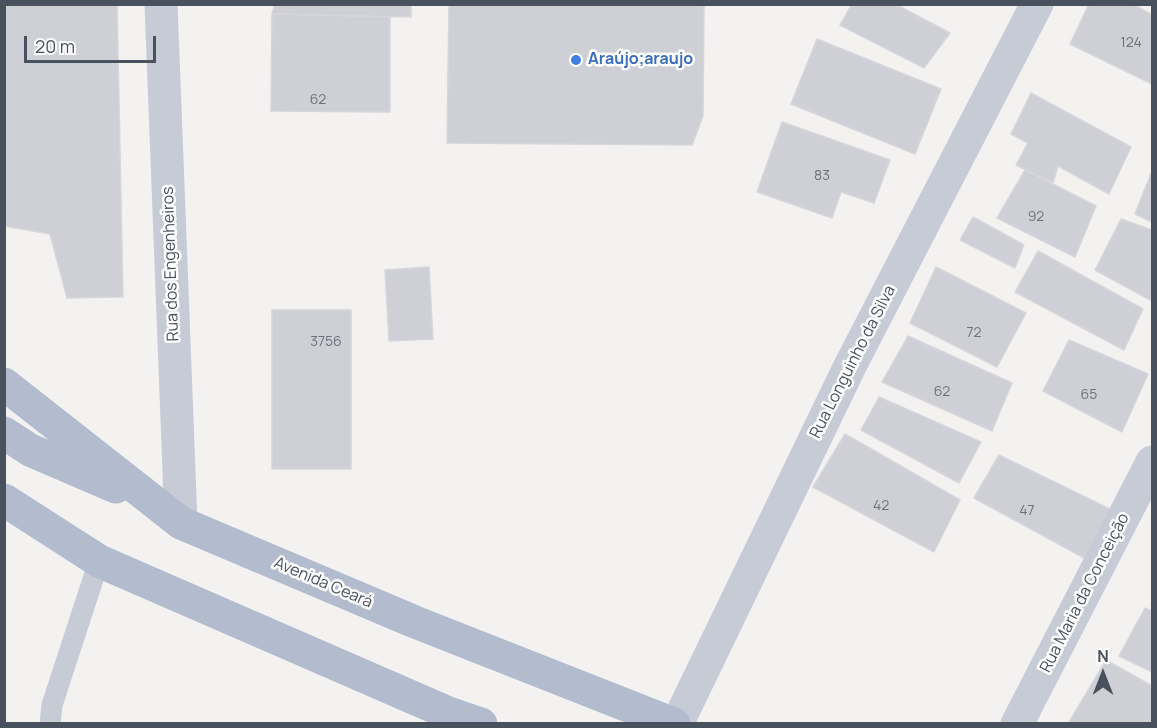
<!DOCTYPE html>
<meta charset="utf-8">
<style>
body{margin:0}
#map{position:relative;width:1157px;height:728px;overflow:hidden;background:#f3f2f1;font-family:Manrope,sans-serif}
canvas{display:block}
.frame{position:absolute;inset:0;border:6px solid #4a515e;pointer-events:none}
.north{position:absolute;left:1073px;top:644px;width:60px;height:60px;-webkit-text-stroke:4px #fff;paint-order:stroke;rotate:0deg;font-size:16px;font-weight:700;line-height:24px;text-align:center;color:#4a515e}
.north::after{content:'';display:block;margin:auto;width:21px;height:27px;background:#4a515e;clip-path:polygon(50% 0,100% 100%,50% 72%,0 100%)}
.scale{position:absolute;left:24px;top:36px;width:132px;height:27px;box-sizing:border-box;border:3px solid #4a515e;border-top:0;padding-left:8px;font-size:18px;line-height:21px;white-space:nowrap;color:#4a515e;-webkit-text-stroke:4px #fff;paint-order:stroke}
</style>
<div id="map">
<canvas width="1157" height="728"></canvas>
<div class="frame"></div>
<div class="north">N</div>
<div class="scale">20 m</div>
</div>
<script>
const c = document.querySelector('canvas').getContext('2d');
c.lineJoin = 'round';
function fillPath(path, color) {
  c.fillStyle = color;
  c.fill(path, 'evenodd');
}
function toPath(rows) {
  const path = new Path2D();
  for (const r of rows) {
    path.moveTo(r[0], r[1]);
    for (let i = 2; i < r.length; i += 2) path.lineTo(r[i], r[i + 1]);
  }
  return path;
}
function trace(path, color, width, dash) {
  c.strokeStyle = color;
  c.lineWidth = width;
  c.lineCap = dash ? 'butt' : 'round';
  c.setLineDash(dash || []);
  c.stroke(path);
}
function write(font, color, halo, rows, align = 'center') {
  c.font = font + ' Manrope,sans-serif';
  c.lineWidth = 5;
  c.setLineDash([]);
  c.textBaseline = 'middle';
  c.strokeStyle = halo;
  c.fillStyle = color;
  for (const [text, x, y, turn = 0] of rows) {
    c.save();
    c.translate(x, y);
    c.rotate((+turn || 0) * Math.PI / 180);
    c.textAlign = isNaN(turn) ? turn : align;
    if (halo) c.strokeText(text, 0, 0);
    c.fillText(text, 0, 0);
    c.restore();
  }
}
const building = toPath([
 [4,4,117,4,123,297,67,298,50,234,4,226,4,4],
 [275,4,411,4,411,17,272,14,275,4],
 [449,4,704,4,703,116,692,145,447,143,449,4],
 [852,4,895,4,950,33,924,68,840,25,852,4],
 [1089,4,1133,4,1152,15,1152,84,1070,44,1089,4],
 [272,14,390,17,390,112,271,111,272,14],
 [817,39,941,89,915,154,791,104,817,39],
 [1031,93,1131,147,1109,194,1058,166,1053,183,1016,165,1028,143,1011,134,1031,93],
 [782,122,890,160,874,203,841,192,832,218,757,192,782,122],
 [1025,170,1096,206,1075,257,997,218,1025,170],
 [1152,171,1152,222,1135,214,1152,171],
 [973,217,1024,245,1015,268,960,240,973,217],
 [1121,219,1152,230,1152,301,1095,270,1121,219],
 [1038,251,1143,309,1124,350,1015,292,1038,251],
 [429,267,433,339,389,341,385,270,429,267],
 [936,267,1026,313,997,367,910,323,936,267],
 [272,310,351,310,351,469,272,469,272,310],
 [908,336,1012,383,992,431,882,382,908,336],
 [1069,340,1148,374,1122,432,1043,391,1069,340],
 [879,397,981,442,959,483,861,430,879,397],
 [845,434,960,500,934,552,813,487,845,434],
 [999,455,1116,512,1088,560,974,498,999,455],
 [1145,608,1152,611,1152,672,1119,656,1145,608],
 [1106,660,1152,686,1152,724,1068,724,1106,660]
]);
fillPath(building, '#ced0d5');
trace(building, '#d6d6dc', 1.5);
trace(toPath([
 [50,724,52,705,99,561]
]), '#c6cbd5', 21);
trace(toPath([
 [161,4,181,523],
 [677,724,850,366,1037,4],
 [1017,724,1152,462]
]), '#c6cbd5', 33);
trace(toPath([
 [4,384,181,523,415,622,674,724],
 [4,433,30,450,116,487],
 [4,500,99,561,446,712,481,724]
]), '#b3bbce', 33);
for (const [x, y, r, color] of [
 [576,60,6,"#3f7fe0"]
]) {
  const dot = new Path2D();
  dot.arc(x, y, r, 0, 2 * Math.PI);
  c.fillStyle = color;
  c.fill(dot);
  trace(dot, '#fff', 2);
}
write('14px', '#6b717c', null, [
 ["124",1131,43],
 ["62",318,100],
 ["83",822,176],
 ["92",1036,217],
 ["72",974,333],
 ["3756",326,342],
 ["62",942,392],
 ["65",1089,395],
 ["42",881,506],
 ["47",1027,511]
]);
write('bold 16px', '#366cbe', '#fff', [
 ["Araújo;araujo",588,60]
], 'left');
write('16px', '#4a515e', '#fff', [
 ["Rua dos Engenheiros",171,264,-92],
 ["Rua Longuinho da Silva",853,362,-63],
 ["Avenida Ceará",323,583,23],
 ["Rua Maria da Conceição",1085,593,-63]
]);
</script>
